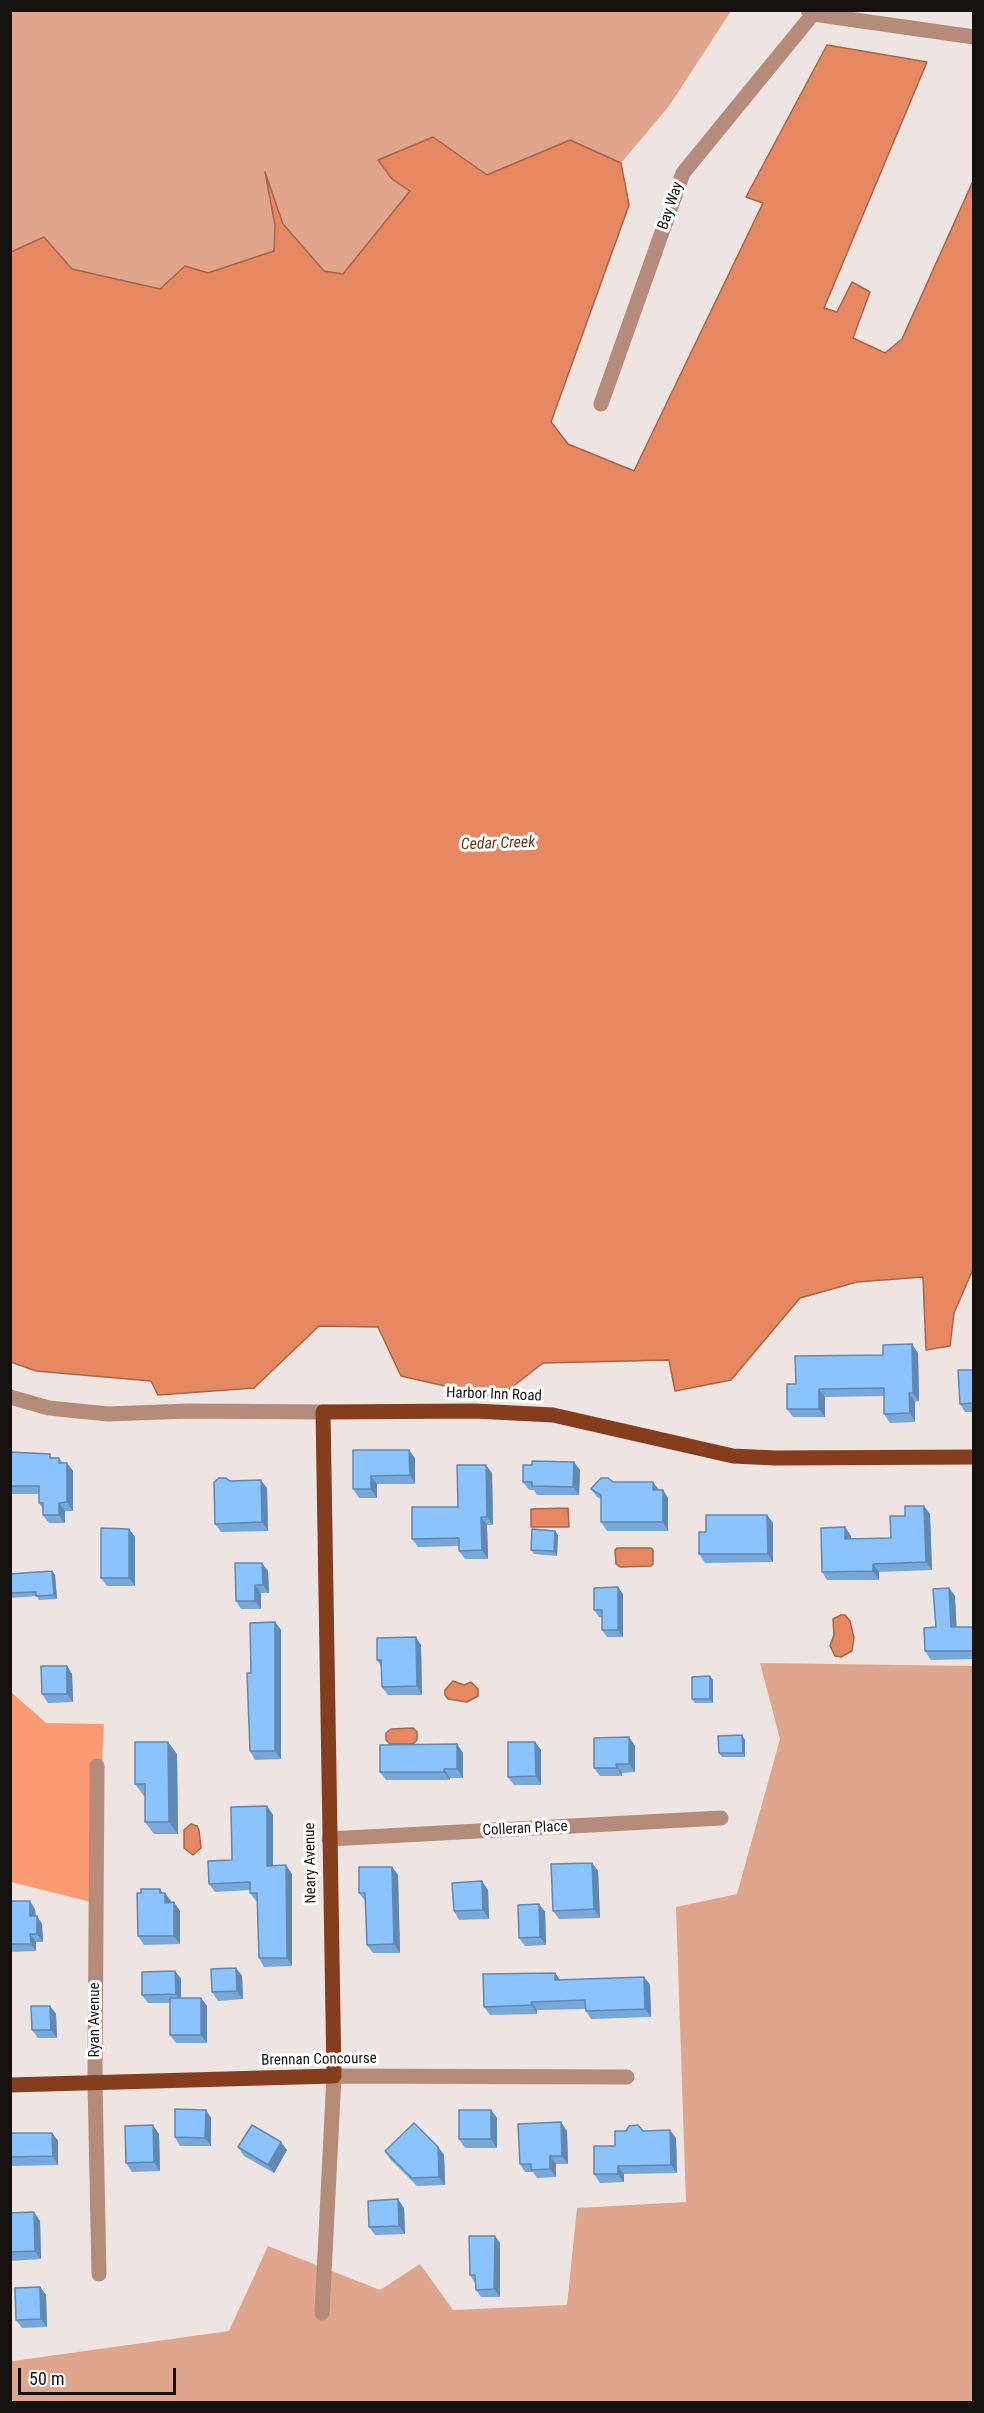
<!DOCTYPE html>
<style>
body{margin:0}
#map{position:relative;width:984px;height:2413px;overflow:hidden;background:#eee4e1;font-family:"Roboto Condensed",sans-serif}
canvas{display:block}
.frame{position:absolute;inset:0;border:12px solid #151210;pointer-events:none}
.scale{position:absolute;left:18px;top:2368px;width:158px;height:27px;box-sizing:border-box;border:3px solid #151210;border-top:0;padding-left:8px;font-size:18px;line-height:21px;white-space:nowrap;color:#151210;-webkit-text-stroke:4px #fff;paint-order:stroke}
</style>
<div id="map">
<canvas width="984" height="2413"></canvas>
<div class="frame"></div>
<div class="scale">50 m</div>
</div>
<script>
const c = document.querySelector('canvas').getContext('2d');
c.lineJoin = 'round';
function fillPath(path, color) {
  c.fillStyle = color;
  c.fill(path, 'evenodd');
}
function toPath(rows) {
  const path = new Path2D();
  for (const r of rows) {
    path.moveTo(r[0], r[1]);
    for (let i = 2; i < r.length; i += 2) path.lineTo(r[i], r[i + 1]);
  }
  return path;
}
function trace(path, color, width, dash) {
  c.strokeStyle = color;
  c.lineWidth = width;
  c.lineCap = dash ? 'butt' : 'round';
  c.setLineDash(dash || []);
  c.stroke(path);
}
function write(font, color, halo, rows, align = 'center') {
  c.font = font + ' "Roboto Condensed",sans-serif';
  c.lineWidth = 6;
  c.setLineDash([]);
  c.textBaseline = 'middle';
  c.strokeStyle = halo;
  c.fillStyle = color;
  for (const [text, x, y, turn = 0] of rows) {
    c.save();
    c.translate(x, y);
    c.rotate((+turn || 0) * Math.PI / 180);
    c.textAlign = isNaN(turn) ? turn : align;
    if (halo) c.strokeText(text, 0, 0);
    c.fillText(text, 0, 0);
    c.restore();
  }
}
fillPath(toPath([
 [11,11,731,11,669,106,621,163,570,140,487,175,433,137,379,160,392,179,410,191,343,274,324,271,283,224,267,177,275,225,274,251,208,273,185,266,160,289,72,269,44,237,11,252],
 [760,1663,973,1666,973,2402,11,2402,10,2357,13,2361,229,2331,268,2246,380,2290,420,2264,453,2310,567,2305,577,2208,686,2202,676,1907,737,1894,780,1739]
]), '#dfa58d');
fillPath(toPath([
 [10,1691,46,1723,104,1724,95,1903,11,1882]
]), '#fa9b73');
const water = toPath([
 [827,45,927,62,824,308,837,312,852,282,870,292,853,338,885,353,902,339,973,181,974,1267,954,1313,950,1346,926,1350,923,1277,857,1282,800,1298,731,1380,675,1391,669,1360,543,1363,498,1398,401,1376,378,1327,319,1326,254,1388,158,1395,151,1381,36,1371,11,1362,11,252,44,237,72,269,160,289,185,266,208,273,274,251,275,225,265,172,283,224,324,271,343,274,410,191,392,179,378,160,433,137,487,175,570,140,621,163,629,205,551,422,568,444,634,471,763,203,746,197,827,45],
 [568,1508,569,1527,531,1527,531,1509,568,1508],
 [617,1548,651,1548,653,1550,653,1564,651,1566,620,1567,616,1564,615,1550,617,1548],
 [841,1615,845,1615,850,1621,854,1638,852,1651,841,1657,835,1656,830,1646,834,1635,833,1619,841,1615],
 [453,1681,464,1685,471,1682,478,1689,478,1696,467,1702,448,1699,445,1695,445,1690,453,1681],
 [413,1728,417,1732,417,1740,413,1744,390,1744,386,1740,386,1733,391,1729,413,1728],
 [191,1824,197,1826,199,1830,201,1848,193,1855,184,1848,184,1830,191,1824]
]);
fillPath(water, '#e68861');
trace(water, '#a76549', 1.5);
trace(toPath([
 [813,14,974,37],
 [601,404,683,173,813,14,808,10],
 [10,1397,49,1408,108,1414,189,1411,323,1412],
 [97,1766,95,2083,99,2274],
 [329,1839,721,1818],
 [322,2313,334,2076,627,2077]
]), '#b58b7a', 15);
trace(toPath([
 [10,2085,334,2076,323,1412,475,1411,553,1415,733,1456,775,1458,974,1457]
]), '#843d1d', 15);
fillPath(toPath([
 [918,1353,919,1401,915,1402,915,1422,890,1423,884,1414,884,1396,825,1397,825,1417,793,1417,787,1409,796,1384,883,1355],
 [974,1370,974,1412,965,1412,960,1404],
 [353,1450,415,1458,415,1484,377,1484,377,1498,359,1498,353,1489],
 [10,1452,53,1458,59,1458,63,1463,67,1463,73,1471,73,1511,65,1511,65,1523,49,1523,43,1515,43,1509,39,1503,39,1494,10,1494],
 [580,1470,579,1495,537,1495,534,1490,529,1490,523,1482],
 [492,1473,493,1525,487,1525,488,1559,465,1559,459,1551,459,1546,418,1547,412,1539,458,1507],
 [230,1481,267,1488,268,1531,221,1532,215,1524],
 [613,1482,663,1490,668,1498,668,1531,607,1531,601,1522,601,1499,597,1497,591,1489],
 [924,1506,930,1514,932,1570,879,1572,879,1580,827,1580,822,1572,845,1527,851,1536,851,1539,891,1538,905,1516],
 [767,1515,773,1523,773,1562,705,1563,699,1554],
 [129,1529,135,1537,135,1586,107,1586,101,1578],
 [555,1531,558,1535,557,1556,534,1554,531,1550],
 [52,1571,55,1575,57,1599,39,1600,37,1596,10,1598,10,1574],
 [268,1571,269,1593,261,1593,261,1609,241,1609,236,1601],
 [949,1588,955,1596,956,1627,974,1627,974,1659,931,1660,925,1651,936,1627],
 [623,1594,623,1637,607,1637,602,1630,602,1617,599,1617,594,1610],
 [275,1622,281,1630,281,1759,255,1760,250,1751,251,1673],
 [421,1645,422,1695,388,1695,382,1687,381,1666,377,1660],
 [67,1666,72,1674,73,1702,48,1703,42,1694],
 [713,1680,713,1703,695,1703,692,1699],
 [742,1735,745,1740,745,1757,722,1757,719,1753],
 [629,1737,635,1746,635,1772,622,1773,622,1776,600,1776,594,1768],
 [535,1742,541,1750,541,1785,514,1785,508,1777],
 [457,1744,463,1753,463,1778,450,1778,450,1780,386,1780,380,1772],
 [177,1754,178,1834,154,1834,145,1822,145,1796,144,1796,135,1784],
 [267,1806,273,1815,273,1866,292,1874,292,1966,264,1967,259,1958,257,1901,256,1901,250,1893,250,1890,215,1892,209,1884,232,1860],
 [592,1863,598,1871,600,1918,559,1919,553,1911],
 [392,1867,398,1875,400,1953,373,1953,367,1945,366,1902,359,1893],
 [488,1890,489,1919,459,1920,454,1911],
 [163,1893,171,1901,171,1902,180,1911,180,1944,144,1945,138,1936],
 [539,1904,545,1912,546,1945,525,1946,519,1938],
 [35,1909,36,1916,42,1924,43,1942,36,1942,36,1951,10,1952,10,1917],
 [236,1968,242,1976,243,1999,218,2001,212,1992],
 [175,1971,181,1979,181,1998,201,1998,207,2006,207,2043,176,2043,170,2035,170,2003,148,2003,142,1995],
 [555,1973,560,1980,644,1977,650,1985,651,2017,591,2019,586,2011,586,2009,537,2010,537,2014,490,2015,484,2007],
 [50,2006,56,2014,57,2038,38,2038,32,2030],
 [206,2110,211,2118,211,2146,180,2146,175,2137],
 [491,2110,497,2118,497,2148,465,2148,459,2139],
 [567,2131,568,2164,556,2164,556,2177,537,2178,533,2172,525,2172,520,2164],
 [643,2131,676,2138,677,2173,624,2174,624,2182,600,2183,594,2174,615,2146],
 [10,2133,52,2133,58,2141,58,2165,10,2166],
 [159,2134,160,2171,132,2172,126,2163],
 [238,2147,287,2150,274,2173,244,2156],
 [438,2147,444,2155,445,2185,417,2186,390,2159,385,2151],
 [404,2208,405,2234,375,2235,369,2227],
 [34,2212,40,2221,41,2259,10,2261,10,2213],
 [500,2243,500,2297,481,2297,476,2290,475,2283,470,2275],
 [40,2287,46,2295,47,2327,22,2328,16,2320]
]), '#78a8da');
fillPath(toPath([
 [912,1344,918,1353,919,1401,913,1393],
 [819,1389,825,1397,825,1417,819,1409],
 [909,1393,915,1402,915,1422,910,1413],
 [409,1450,415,1458,415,1484,410,1475],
 [574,1462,580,1470,579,1495,573,1487],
 [67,1463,73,1471,73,1511,67,1502],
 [486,1465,492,1473,493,1525,487,1517],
 [371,1476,377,1484,377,1498,371,1489],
 [261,1480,267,1488,268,1531,262,1522],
 [653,1482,659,1490,653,1490],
 [663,1490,668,1498,668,1531,663,1522],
 [59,1503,65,1511,65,1523,59,1515],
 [924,1506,930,1514,932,1570,926,1562],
 [767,1515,773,1523,773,1562,768,1554],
 [481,1517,487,1525,488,1559,482,1550],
 [845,1527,851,1536,851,1547,845,1539],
 [129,1529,135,1537,135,1586,129,1578],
 [555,1531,558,1535,557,1556,554,1551],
 [262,1563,268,1571,269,1593,263,1585],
 [873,1564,879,1572,879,1580,873,1571],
 [52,1571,55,1575,57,1599,54,1595],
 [255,1585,261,1593,261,1609,255,1601],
 [618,1587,623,1594,623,1637,618,1630],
 [949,1588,955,1596,957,1635,951,1627],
 [275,1622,281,1630,281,1759,275,1751],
 [416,1637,421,1645,422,1695,417,1686],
 [67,1666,72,1674,73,1702,67,1694],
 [710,1676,713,1680,713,1703,710,1699],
 [742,1735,745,1740,745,1757,743,1753],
 [629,1737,635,1746,635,1772,629,1764],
 [168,1742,177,1754,178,1834,169,1822],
 [535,1742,541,1750,541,1785,536,1776],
 [457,1744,463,1753,463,1778,457,1769],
 [616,1764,622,1773,622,1776,617,1768],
 [444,1769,450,1778,450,1780,444,1772],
 [267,1806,273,1815,273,1874,267,1866],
 [592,1863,598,1871,600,1918,594,1909],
 [286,1865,292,1874,292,1966,287,1958],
 [392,1867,398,1875,400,1953,394,1944],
 [482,1881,488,1890,489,1919,483,1910],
 [160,1889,165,1896,165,1893,171,1901,171,1911,160,1893],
 [30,1901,35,1909,36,1924,30,1916],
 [174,1902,180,1911,180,1944,174,1936],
 [539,1904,545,1912,546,1945,540,1937],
 [37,1916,42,1924,43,1942,37,1934],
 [30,1934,36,1942,36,1951,31,1944],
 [236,1968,242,1976,243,1999,237,1991],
 [175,1971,181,1979,181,2003,176,1994],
 [555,1973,561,1981,555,1980],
 [644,1977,650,1985,651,2017,645,2009],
 [201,1998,207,2006,207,2043,201,2035],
 [531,2002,537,2010,537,2014,532,2005],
 [50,2006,56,2014,57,2038,51,2030],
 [206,2110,211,2118,211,2146,205,2138],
 [491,2110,497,2118,497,2148,491,2139],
 [561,2122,567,2131,568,2164,562,2156],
 [153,2125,159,2134,160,2171,154,2162],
 [670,2130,676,2138,677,2173,671,2165],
 [52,2133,58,2141,58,2165,53,2156],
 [281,2142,287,2150,274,2173,268,2165],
 [438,2147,444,2155,445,2185,439,2177],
 [550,2156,556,2164,556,2177,550,2169],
 [618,2166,624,2174,624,2182,618,2174],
 [398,2199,404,2208,405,2234,399,2226],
 [34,2212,40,2221,41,2259,35,2251],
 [495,2236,500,2243,500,2297,494,2289],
 [40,2287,46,2295,47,2327,41,2319]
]), '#6188b1');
const building = toPath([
 [912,1344,913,1393,909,1393,910,1413,884,1414,884,1388,819,1389,819,1409,787,1409,787,1384,796,1384,795,1356,883,1355,883,1345,912,1344],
 [958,1370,974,1370,974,1403,960,1404,958,1370],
 [353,1450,409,1450,410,1475,371,1476,371,1489,353,1489,353,1450],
 [10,1452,50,1454,50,1458,59,1458,59,1463,67,1463,67,1502,59,1503,59,1515,43,1515,43,1503,39,1503,39,1486,10,1486,10,1452],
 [532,1461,574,1462,573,1487,532,1486,532,1482,523,1482,523,1465,532,1465,532,1461],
 [457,1465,486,1465,487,1517,481,1517,482,1550,459,1551,459,1538,412,1539,412,1507,458,1507,457,1465],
 [219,1478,226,1478,230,1481,261,1480,262,1522,215,1524,214,1482,219,1478],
 [601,1478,608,1478,613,1482,653,1482,653,1490,663,1490,663,1522,601,1522,601,1495,591,1489,601,1478],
 [905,1506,924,1506,926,1562,873,1564,873,1571,822,1572,821,1528,845,1527,845,1539,891,1538,890,1516,905,1516,905,1506],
 [706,1515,767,1515,768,1554,699,1554,699,1532,706,1532,706,1515],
 [101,1528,129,1529,129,1578,101,1578,101,1528],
 [532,1529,555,1531,554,1551,531,1550,532,1529],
 [235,1563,262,1563,263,1585,255,1585,255,1601,236,1601,235,1563],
 [52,1571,54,1595,36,1596,36,1592,10,1593,10,1574,52,1571],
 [618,1587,618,1630,602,1630,602,1610,594,1610,594,1588,618,1587],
 [949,1588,951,1627,974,1627,974,1651,925,1651,924,1628,936,1627,933,1589,949,1588],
 [275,1622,275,1751,250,1751,247,1673,251,1673,250,1623,275,1622],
 [416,1637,417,1686,382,1687,381,1660,377,1660,377,1638,416,1637],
 [41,1666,67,1666,67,1694,42,1694,41,1666],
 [710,1676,710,1699,692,1699,692,1677,710,1676],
 [742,1735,743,1753,719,1753,718,1736,742,1735],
 [629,1737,629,1764,616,1764,617,1768,594,1768,594,1738,629,1737],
 [135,1742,168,1742,169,1822,145,1822,145,1784,135,1784,135,1742],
 [508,1742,535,1742,536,1776,508,1777,508,1742],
 [457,1744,457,1769,444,1769,444,1772,380,1772,380,1745,457,1744],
 [267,1806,267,1866,286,1865,287,1958,259,1958,257,1893,250,1893,250,1882,209,1884,208,1861,232,1860,231,1807,267,1806],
 [592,1863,594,1909,553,1911,551,1864,592,1863],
 [359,1867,392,1867,394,1944,367,1945,365,1893,359,1893,359,1867],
 [482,1881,483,1910,454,1911,452,1883,482,1881],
 [141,1889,160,1889,160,1893,165,1893,165,1903,174,1902,174,1936,138,1936,137,1893,141,1893,141,1889],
 [11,1901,30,1901,30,1916,37,1916,37,1934,30,1934,31,1944,10,1944,11,1901],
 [539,1904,540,1937,519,1938,518,1905,539,1904],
 [236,1968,237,1991,212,1992,211,1969,236,1968],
 [175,1971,176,1994,142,1995,142,1972,175,1971],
 [555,1973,555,1980,644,1977,645,2009,586,2011,585,2000,531,2002,532,2005,484,2007,483,1974,555,1973],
 [170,1998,201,1998,201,2035,170,2035,170,1998],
 [31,2006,50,2006,51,2030,32,2030,31,2006],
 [175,2109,206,2110,205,2138,175,2137,175,2109],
 [459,2110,491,2110,491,2139,459,2139,459,2110],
 [561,2122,562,2156,550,2156,550,2169,531,2170,531,2164,520,2164,518,2124,561,2122],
 [414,2123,438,2147,439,2177,412,2178,385,2151,414,2123],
 [153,2125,154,2162,126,2163,125,2126,153,2125],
 [252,2125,281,2142,268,2165,238,2147,252,2125],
 [638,2125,643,2131,670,2130,671,2165,618,2166,618,2174,594,2174,594,2146,615,2146,615,2131,626,2131,629,2126,638,2125],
 [10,2133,52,2133,53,2156,10,2157,10,2133],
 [398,2199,399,2226,369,2227,368,2201,398,2199],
 [34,2212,35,2251,10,2252,10,2213,34,2212],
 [469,2236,495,2236,494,2289,476,2290,475,2275,470,2275,469,2236],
 [40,2287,41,2319,16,2320,15,2288,40,2287]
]);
fillPath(building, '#8bc3fd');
trace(building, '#6188b1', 1.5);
write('15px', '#151210', '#fff', [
 ["Bay Way",671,206,-71],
 ["Harbor Inn Road",494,1395,2],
 ["Colleran Place",525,1829,-3],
 ["Neary Avenue",311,1863,-91],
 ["Ryan Avenue",95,2020,-90],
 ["Brennan Concourse",319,2060,-1]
]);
write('italic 16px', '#713419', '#fff', [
 ["Cedar Creek",498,844,-2]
]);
</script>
